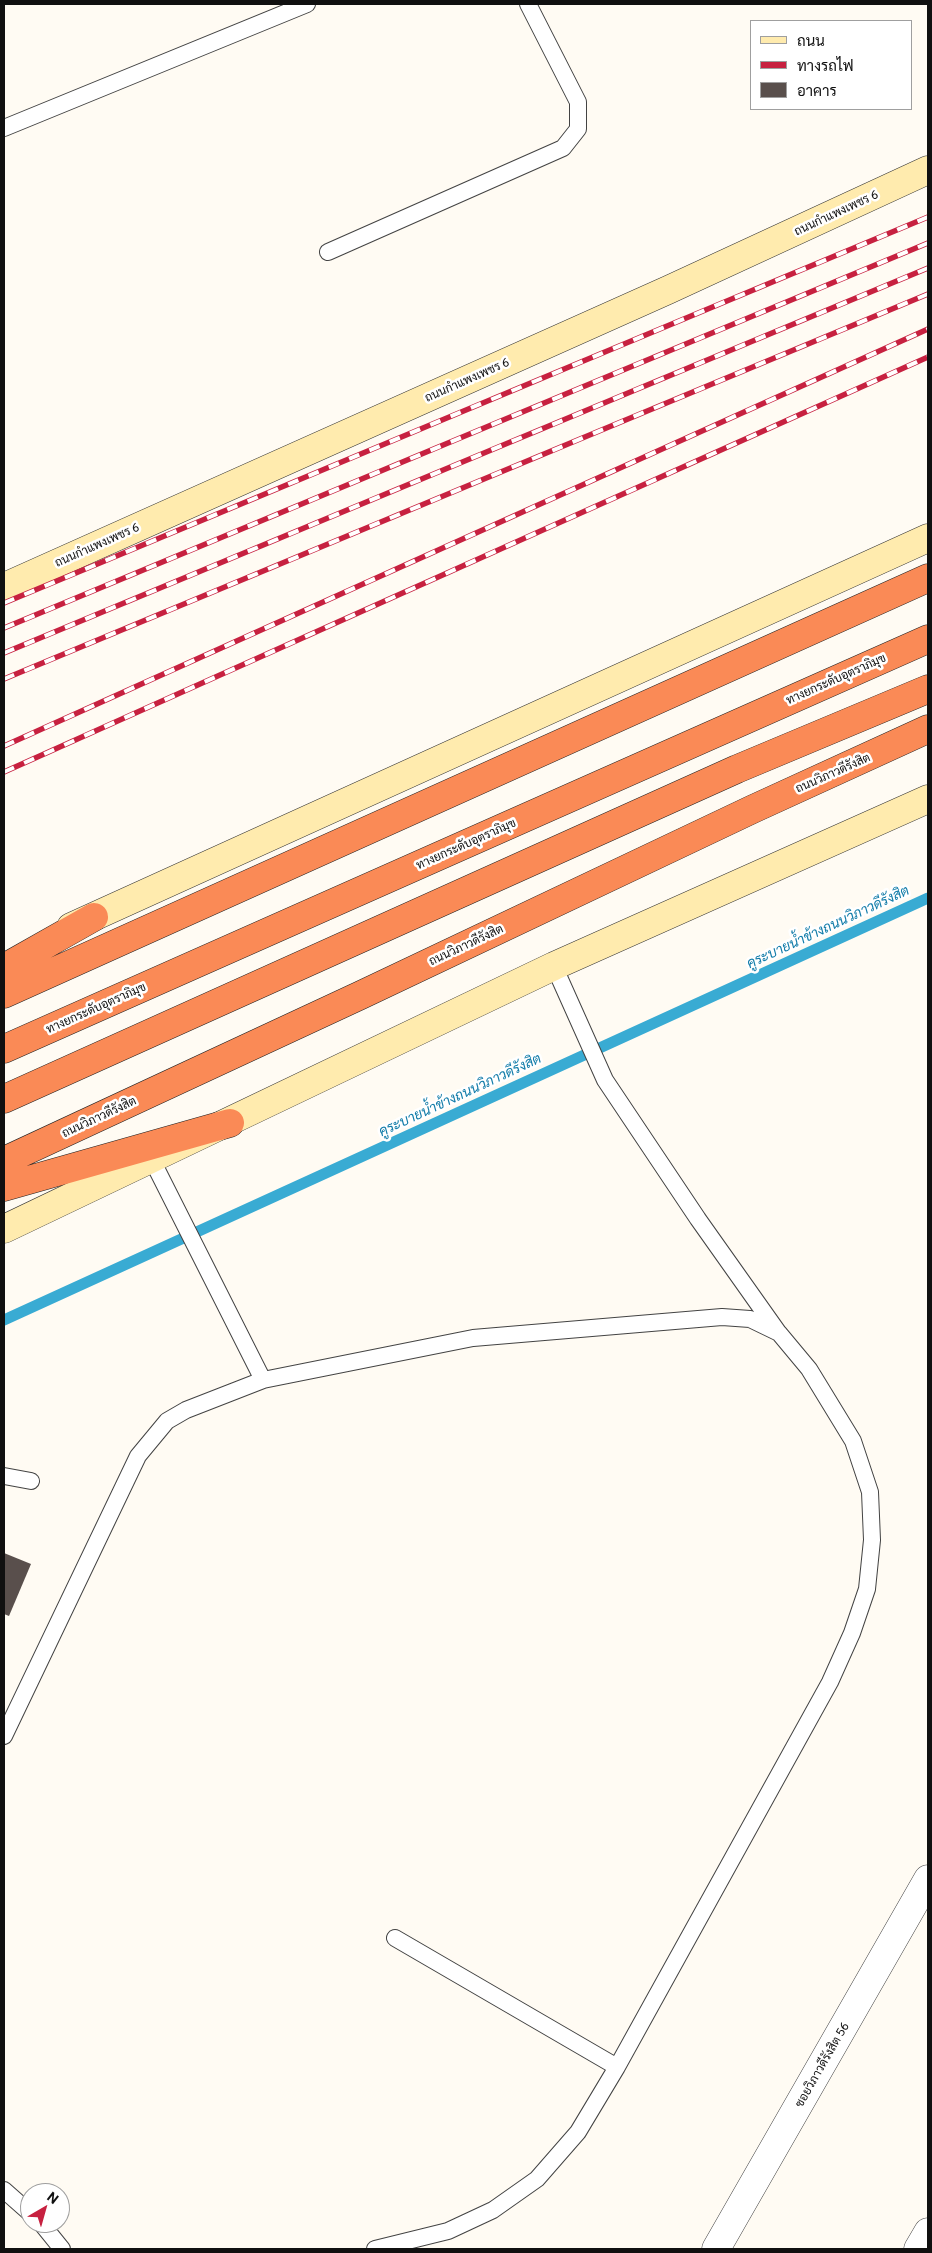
<!DOCTYPE html>
<meta charset="utf-8">
<style>
body{margin:0}
#map{position:relative;width:932px;height:2253px;overflow:hidden;background:#fffbf3;font-family:Georgia,Sarabun,serif}
canvas{display:block}
.frame{position:absolute;inset:0;border:5px solid #101010;pointer-events:none}
.legend{position:absolute;left:750px;top:20px;width:162px;height:90px;box-sizing:border-box;background:#fff;border:1px solid #9f9f9f;margin:0;padding:6px 9px;list-style:none;font-size:15px;color:#101010}
.legend li{display:flex;align-items:center;gap:10px;height:25px}
.legend b{width:25px;border:1px solid #9f9f9f}
.north{position:absolute;left:20px;top:2183px;width:50px;height:50px;box-sizing:border-box;background:#fff;border:1px solid #9f9f9f;border-radius:50%;rotate:38deg;font-size:14px;font-weight:700;line-height:20px;text-align:center;color:#101010}
.north::after{content:'';display:block;margin:auto;width:18px;height:22px;background:#c72140;clip-path:polygon(50% 0,100% 100%,50% 72%,0 100%)}
</style>
<div id="map">
<canvas width="932" height="2253"></canvas>
<div class="frame"></div>
<ul class="legend">
<li><b style="height:6px;background:#ffebae"></b>ถนน</li>
<li><b style="height:6px;background:#c72140"></b>ทางรถไฟ</li>
<li><b style="height:14px;background:#594f4c"></b>อาคาร</li>
</ul>
<div class="north">N</div>
</div>
<script>
const c = document.querySelector('canvas').getContext('2d');
c.lineJoin = 'round';
function toPath(rows) {
  const path = new Path2D();
  for (const r of rows) {
    path.moveTo(r[0], r[1]);
    for (let i = 2; i < r.length; i += 2) path.lineTo(r[i], r[i + 1]);
  }
  return path;
}
function trace(path, color, width, dash) {
  c.strokeStyle = color;
  c.lineWidth = width;
  c.lineCap = dash ? 'butt' : 'round';
  c.setLineDash(dash || []);
  c.stroke(path);
}
function fillPath(path, color) {
  c.fillStyle = color;
  c.fill(path, 'evenodd');
}
function write(font, color, halo, rows, align = 'center') {
  c.font = font + ' Georgia,Sarabun,serif';
  c.lineWidth = 5;
  c.setLineDash([]);
  c.textBaseline = 'middle';
  c.strokeStyle = halo;
  c.fillStyle = color;
  for (const [text, x, y, turn = 0] of rows) {
    c.save();
    c.translate(x, y);
    c.rotate((+turn || 0) * Math.PI / 180);
    c.textAlign = isNaN(turn) ? turn : align;
    if (halo) c.strokeText(text, 0, 0);
    c.fillText(text, 0, 0);
    c.restore();
  }
}
trace(toPath([
 [4,1320,928,898]
]), '#39abd3', 11);
fillPath(toPath([
 [4,1553,31,1564,9,1616,4,1614]
]), '#594f4c');
const lane = toPath([
 [4,128,307,4],
 [328,252,563,148,578,129,578,102,528,4],
 [554,966,605,1080,698,1219,778,1332],
 [151,1158,263,1380,473,1338,722,1317,750,1319,779,1333,809,1369,853,1441,870,1492,872,1540,867,1589,852,1633,830,1682,617,2067,578,2132,537,2179,493,2210,448,2231,375,2249],
 [4,1476,31,1481],
 [4,1736,138,1456,167,1421,186,1410,263,1380],
 [395,1938,617,2067],
 [4,2190,30,2213],
 [41,2223,62,2249]
]);
const street = toPath([
 [716,2249,928,1879],
 [918,2249,928,2232]
]);
const secondary = toPath([
 [4,587,668,290,928,170],
 [71,927,928,538],
 [4,1229,554,966,928,799]
]);
const highway = toPath([
 [4,968,94,917],
 [4,994,928,578],
 [4,1049,928,639],
 [4,1099,737,769,928,689],
 [4,1161,361,995,753,809,928,729],
 [4,1187,230,1123]
]);
trace(lane, '#434343', 18);
trace(street, '#434343', 29);
trace(secondary, '#323232', 29);
trace(highway, '#212121', 29);
trace(lane, '#fff', 16);
trace(street, '#fff', 28);
trace(secondary, '#ffebae', 28);
trace(highway, '#fa8a56', 28);
const rail = toPath([
 [4,603,928,217],
 [4,628,928,243],
 [4,653,928,268],
 [4,679,928,294],
 [4,746,928,329],
 [4,772,928,357]
]);
trace(rail, '#c72140', 5.5);
trace(rail, '#fff', 4, [11]);
write('12px', '#101010', '#fff', [
 ["ถนนกำแพงเพชร 6",836,213,-25],
 ["ถนนกำแพงเพชร 6",467,380,-24],
 ["ถนนกำแพงเพชร 6",97,545,-24],
 ["ทางยกระดับอุตราภิมุข",836,679,-24],
 ["ถนนวิภาวดีรังสิต",833,773,-24],
 ["ทางยกระดับอุตราภิมุข",466,844,-24],
 ["ถนนวิภาวดีรังสิต",466,945,-25],
 ["ทางยกระดับอุตราภิมุข",96,1008,-24],
 ["ถนนวิภาวดีรังสิต",99,1117,-25],
 ["ซอยวิภาวดีรังสิต 56",822,2065,-60]
]);
write('italic 14px', '#127ca9', '#fff', [
 ["คูระบายน้ำข้างถนนวิภาวดีรังสิต",828,927,-25],
 ["คูระบายน้ำข้างถนนวิภาวดีรังสิต",460,1095,-25]
]);
</script>
